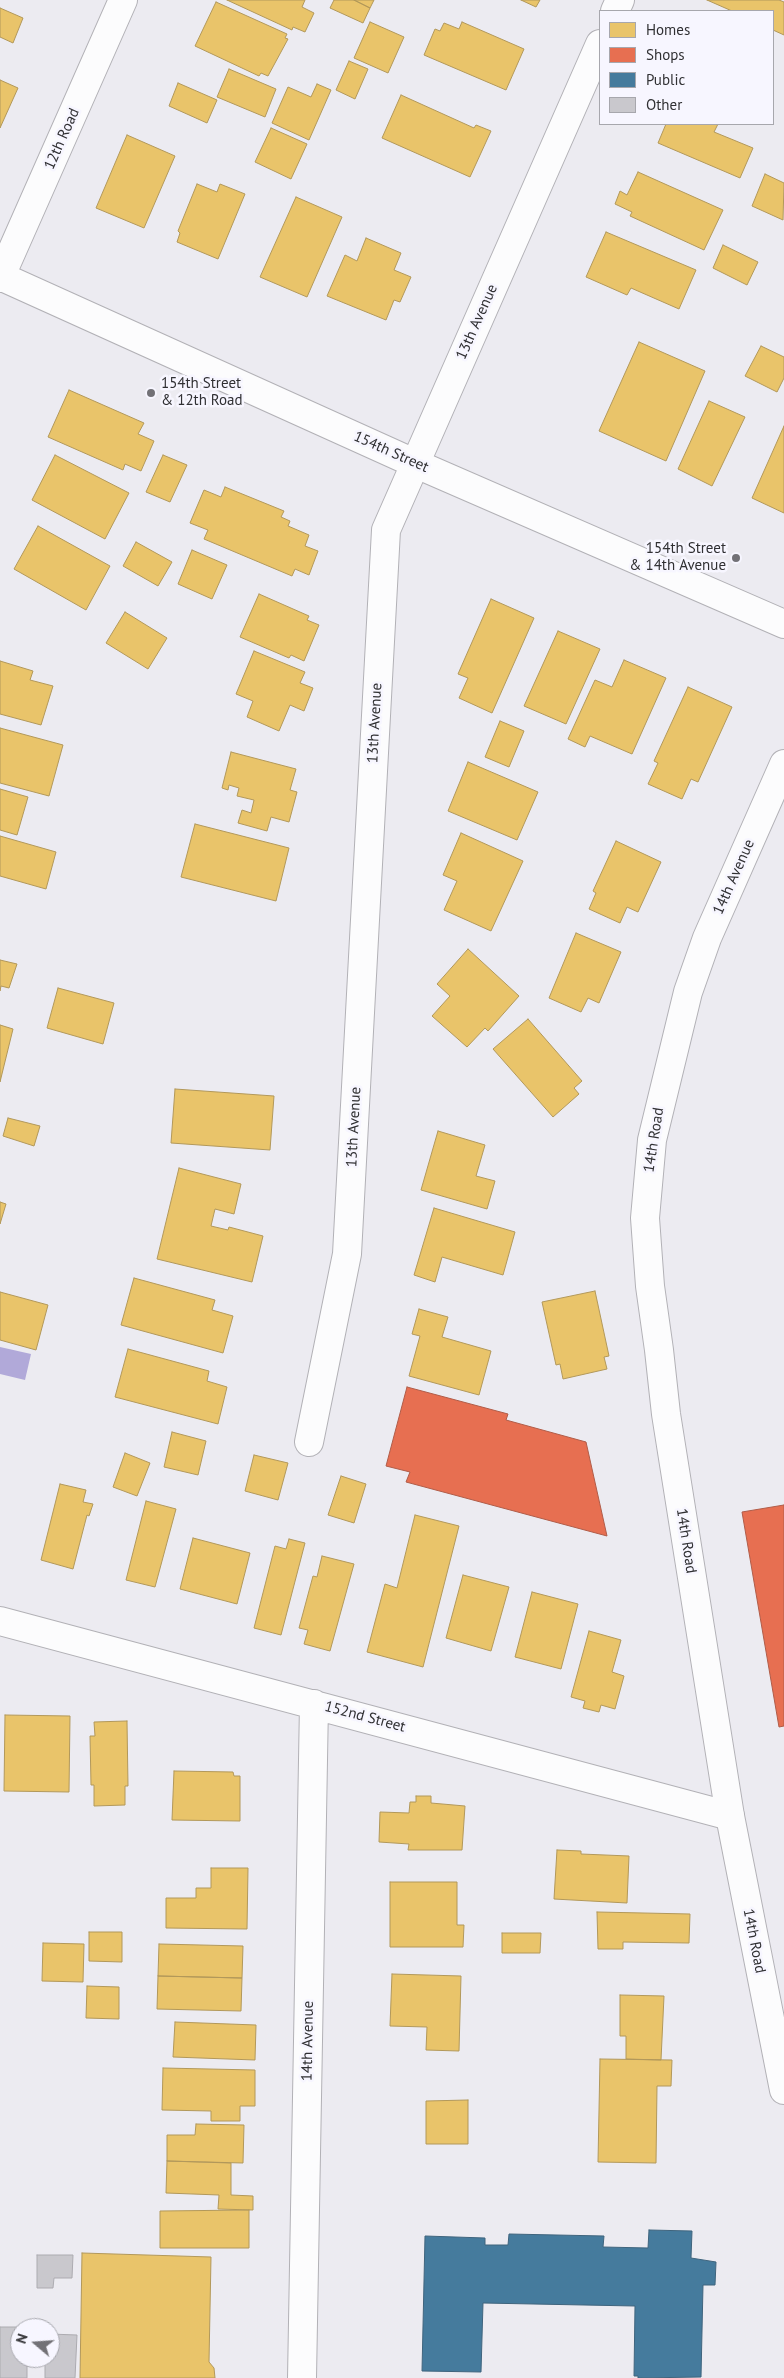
<!DOCTYPE html>
<style>
body{margin:0}
#map{position:relative;width:784px;height:2378px;overflow:hidden;background:#ecebf1;font-family:"PT Sans",sans-serif}
canvas{display:block}
.legend{position:absolute;left:599px;top:10px;width:175px;height:115px;box-sizing:border-box;background:#f7f6ff;border:1px solid #a7a7ad;margin:0;padding:6px 9px;list-style:none;font-size:15px;color:#303033}
.legend li{display:flex;align-items:center;gap:10px;height:25px}
.legend b{width:25px;border:1px solid #a7a7ad}
.north{position:absolute;left:10px;top:2318px;width:50px;height:50px;box-sizing:border-box;background:#f7f6ff;border:1px solid #a7a7ad;border-radius:50%;rotate:288deg;font-size:14px;font-weight:700;line-height:20px;text-align:center;color:#303033}
.north::after{content:'';display:block;margin:auto;width:18px;height:22px;background:#727176;clip-path:polygon(50% 0,100% 100%,50% 72%,0 100%)}
</style>
<div id="map">
<canvas width="784" height="2378"></canvas>
<ul class="legend">
<li><b style="height:14px;background:#e9c46a"></b>Homes</li>
<li><b style="height:14px;background:#e76f51"></b>Shops</li>
<li><b style="height:14px;background:#457b9d"></b>Public</li>
<li><b style="height:14px;background:#c9c8cd"></b>Other</li>
</ul>
<div class="north">N</div>
</div>
<script>
const c = document.querySelector('canvas').getContext('2d');
c.lineJoin = 'round';
function fillPath(path, color) {
  c.fillStyle = color;
  c.fill(path, 'evenodd');
}
function toPath(rows) {
  const path = new Path2D();
  for (const r of rows) {
    path.moveTo(r[0], r[1]);
    for (let i = 2; i < r.length; i += 2) path.lineTo(r[i], r[i + 1]);
  }
  return path;
}
function trace(path, color, width, dash) {
  c.strokeStyle = color;
  c.lineWidth = width;
  c.lineCap = dash ? 'butt' : 'round';
  c.setLineDash(dash || []);
  c.stroke(path);
}
function write(font, color, halo, rows, align = 'center') {
  c.font = font + ' "PT Sans",sans-serif';
  c.lineWidth = 5;
  c.setLineDash([]);
  c.textBaseline = 'middle';
  c.strokeStyle = halo;
  c.fillStyle = color;
  for (const [text, x, y, turn = 0] of rows) {
    c.save();
    c.translate(x, y);
    c.rotate((+turn || 0) * Math.PI / 180);
    c.textAlign = isNaN(turn) ? turn : align;
    if (halo) c.strokeText(text, 0, 0);
    c.fillText(text, 0, 0);
    c.restore();
  }
}
fillPath(toPath([
 [0,1347,31,1354,25,1380,0,1374]
]), '#b1a9d9');
const homes = toPath([
 [227,0,305,0,302,7,314,13,305,32,293,27,292,30,227,0],
 [334,0,354,0,370,8,363,23,330,8,334,0],
 [354,0,374,0,370,8,354,0],
 [521,0,540,0,536,7,521,0],
 [707,0,779,0,784,2,784,35,773,30,773,11,732,11,707,0],
 [216,2,287,34,285,38,288,39,268,76,261,73,259,76,195,46,216,2],
 [0,8,23,18,13,43,0,37,0,8],
 [370,22,404,37,388,73,354,58,370,22],
 [462,22,524,49,506,90,424,55,435,29,440,31,444,23,459,29,462,22],
 [349,61,368,69,355,99,336,90,349,61],
 [229,69,276,89,265,117,217,97,229,69],
 [0,80,18,88,0,128,0,80],
 [178,83,217,100,207,123,169,106,178,83],
 [317,84,331,90,309,140,272,123,288,87,311,97,317,84],
 [401,95,474,128,476,125,491,131,470,177,382,138,401,95],
 [666,124,718,124,714,132,753,148,740,178,658,143,666,124],
 [271,128,307,144,291,179,255,162,271,128],
 [127,135,175,156,144,228,96,208,127,135],
 [638,172,723,210,704,250,630,216,632,212,615,204,620,191,627,195,638,172],
 [765,174,784,183,783,220,752,206,765,174],
 [197,184,217,192,220,184,245,194,218,259,177,242,180,233,178,231,197,184],
 [296,197,342,217,307,297,260,277,296,197],
 [606,232,696,270,679,309,631,288,627,295,586,277,606,232],
 [366,238,401,253,394,270,411,277,400,302,394,300,386,320,327,296,345,255,357,261,366,238],
 [723,245,758,262,747,285,713,268,723,245],
 [639,342,705,371,666,461,599,431,639,342],
 [761,346,784,357,784,378,777,392,745,376,761,346],
 [69,390,144,423,138,434,154,441,141,471,125,464,123,470,48,437,69,390],
 [709,401,745,417,712,486,678,469,709,401],
 [784,426,784,513,752,498,784,426],
 [55,455,129,493,105,539,32,500,55,455],
 [163,455,187,465,170,502,146,492,163,455],
 [225,487,284,511,281,517,290,521,288,526,309,535,305,546,318,551,309,575,295,569,292,576,204,539,208,530,190,523,204,490,221,497,225,487],
 [38,526,110,566,86,610,14,569,38,526],
 [136,542,172,562,158,586,123,566,136,542],
 [192,550,227,565,212,599,178,584,192,550],
 [259,594,309,616,307,620,319,625,304,661,291,655,289,658,240,637,259,594],
 [491,599,534,618,492,713,459,698,468,678,458,674,491,599],
 [125,612,167,638,148,669,106,643,125,612],
 [558,631,600,649,566,724,524,706,558,631],
 [254,651,305,672,300,683,313,688,304,711,290,705,279,731,247,717,253,701,236,694,254,651],
 [624,660,666,678,632,754,590,736,585,747,568,739,595,680,612,687,624,660],
 [0,661,33,671,30,680,53,686,41,725,0,714,0,661],
 [688,687,732,707,698,782,691,779,682,799,648,784,658,763,654,761,688,687],
 [500,721,524,731,509,767,485,757,500,721],
 [0,728,63,745,49,796,0,783,0,728],
 [231,752,296,769,290,790,297,792,289,822,271,817,267,831,238,823,242,810,251,813,254,800,237,796,239,788,229,785,228,790,222,788,231,752],
 [468,762,538,792,517,840,448,811,468,762],
 [0,789,28,797,17,835,0,830,0,789],
 [195,824,289,848,276,901,181,877,195,824],
 [461,833,523,861,491,931,444,910,457,881,443,875,461,833],
 [0,836,56,852,46,889,0,876,0,836],
 [616,841,661,862,638,912,627,907,620,923,589,909,596,893,593,891,616,841],
 [576,933,621,952,599,1003,588,998,581,1012,549,998,576,933],
 [468,949,519,996,488,1031,485,1028,467,1047,432,1016,450,996,437,984,468,949],
 [0,960,17,964,9,988,1,986,0,991,0,960],
 [58,988,114,1003,103,1044,47,1028,58,988],
 [528,1019,582,1081,574,1088,579,1094,553,1117,493,1049,528,1019],
 [0,1025,13,1029,0,1082,0,1025],
 [175,1089,274,1096,270,1150,171,1143,175,1089],
 [8,1118,40,1126,34,1146,3,1136,8,1118],
 [438,1131,485,1145,476,1176,495,1181,487,1209,421,1190,438,1131],
 [179,1168,241,1184,234,1214,215,1209,211,1226,228,1230,229,1227,263,1236,252,1282,157,1259,179,1168],
 [0,1202,6,1204,0,1224,0,1202],
 [434,1208,515,1232,503,1275,442,1257,435,1282,414,1275,434,1208],
 [134,1278,215,1300,212,1310,233,1316,223,1353,121,1325,134,1278],
 [595,1291,609,1356,604,1357,607,1369,563,1379,560,1364,556,1365,542,1302,595,1291],
 [0,1292,48,1305,36,1350,0,1340,0,1292],
 [419,1309,448,1317,442,1337,491,1351,479,1395,409,1376,420,1336,412,1334,419,1309],
 [128,1349,209,1371,207,1381,227,1387,218,1424,115,1397,128,1349],
 [172,1432,206,1441,198,1475,164,1467,172,1432],
 [125,1453,150,1463,137,1496,113,1487,125,1453],
 [254,1455,288,1463,278,1500,245,1491,254,1455],
 [341,1476,366,1484,354,1523,328,1515,341,1476],
 [60,1484,86,1490,83,1502,93,1504,89,1516,87,1515,73,1569,41,1560,60,1484],
 [146,1501,176,1509,155,1587,126,1580,146,1501],
 [415,1515,459,1526,423,1667,367,1652,385,1584,397,1588,415,1515],
 [193,1538,250,1553,237,1604,180,1589,193,1538],
 [289,1539,305,1543,281,1635,254,1628,275,1546,286,1549,289,1539],
 [322,1556,354,1564,330,1651,304,1644,308,1630,299,1628,313,1576,317,1577,322,1556],
 [463,1575,509,1587,491,1651,446,1638,463,1575],
 [532,1592,578,1604,561,1669,515,1657,532,1592],
 [589,1631,621,1640,612,1672,624,1676,615,1709,601,1705,599,1712,583,1708,585,1701,571,1697,589,1631],
 [5,1715,70,1716,69,1792,4,1791,5,1715],
 [127,1721,128,1786,125,1786,125,1805,94,1806,94,1785,91,1785,90,1736,95,1736,94,1722,127,1721],
 [174,1771,233,1772,234,1776,240,1776,240,1821,172,1820,174,1771],
 [416,1796,431,1796,431,1803,465,1806,462,1850,408,1850,409,1844,379,1842,380,1812,409,1813,410,1802,416,1802,416,1796],
 [557,1850,581,1851,581,1854,629,1856,627,1903,554,1899,557,1850],
 [211,1868,248,1868,247,1929,166,1928,166,1898,196,1898,196,1888,211,1888,211,1868],
 [390,1882,457,1882,457,1925,464,1925,463,1947,390,1947,390,1882],
 [597,1912,690,1914,689,1943,623,1942,623,1949,598,1949,597,1912],
 [89,1932,122,1932,122,1962,89,1961,89,1932],
 [502,1933,541,1933,540,1953,502,1953,502,1933],
 [43,1943,84,1944,83,1982,42,1981,43,1943],
 [159,1944,243,1946,242,1978,158,1976,159,1944],
 [392,1974,461,1976,459,2051,426,2050,427,2027,390,2026,392,1974],
 [158,1976,242,1978,241,2011,157,2009,158,1976],
 [87,1986,119,1987,119,2019,86,2018,87,1986],
 [620,1995,664,1996,661,2060,626,2059,626,2036,620,2036,620,1995],
 [175,2022,256,2025,255,2060,173,2057,175,2022],
 [600,2059,672,2060,671,2086,657,2086,656,2163,598,2162,600,2059],
 [163,2068,255,2070,255,2106,240,2106,240,2121,211,2121,211,2111,162,2110,163,2068],
 [468,2100,468,2144,426,2144,426,2101,468,2100],
 [196,2124,244,2125,243,2163,167,2161,167,2135,195,2135,196,2124],
 [167,2161,231,2163,231,2195,253,2196,253,2210,218,2209,219,2195,166,2193,167,2161],
 [249,2210,249,2248,160,2248,160,2211,249,2210],
 [82,2253,211,2257,209,2362,214,2368,215,2378,80,2378,82,2253]
]);
fillPath(homes, '#e9c46a');
trace(homes, '#b2985a', 1);
const shops = toPath([
 [407,1387,508,1414,506,1420,586,1442,607,1536,406,1482,410,1472,386,1466,407,1387],
 [784,1505,784,1726,779,1727,742,1512,784,1505]
]);
fillPath(shops, '#e76f51');
trace(shops, '#b05c48', 1);
const public = toPath([
 [649,2230,692,2231,691,2258,716,2262,715,2285,703,2285,701,2377,638,2378,638,2376,634,2376,635,2306,483,2303,481,2372,422,2371,425,2236,485,2238,485,2245,508,2245,509,2234,604,2236,603,2247,648,2248,649,2230]
]);
fillPath(public, '#457b9d');
trace(public, '#3f647d', 1);
const building = toPath([
 [37,2255,73,2255,72,2278,54,2278,53,2288,37,2288,37,2255],
 [0,2327,27,2327,20,2328,20,2358,27,2358,27,2378,0,2378,0,2327],
 [50,2334,77,2335,75,2378,45,2378,45,2358,50,2358,50,2334]
]);
fillPath(building, '#c9c8cd');
trace(building, '#acabb0', 1);
const minor = toPath([
 [615,11,620,0],
 [0,278,123,0],
 [309,1442,347,1254,386,530,600,44],
 [0,1621,730,1816],
 [302,2378,314,1704]
]);
const tertiary = toPath([
 [0,276,414,463,784,624],
 [784,764,707,938,688,992,652,1140,645,1218,650,1286,659,1350,666,1414,730,1816,784,2090]
]);
trace(minor, '#b2b1b6', 30);
trace(tertiary, '#b2b1b6', 30);
trace(minor, '#fcfcfd', 28);
trace(tertiary, '#fcfcfd', 28);
for (const [x, y, r, color] of [
 [151,393,5,"#727176"],
 [736,558,5,"#727176"]
]) {
  const dot = new Path2D();
  dot.arc(x, y, r, 0, 2 * Math.PI);
  c.fillStyle = color;
  c.fill(dot);
  trace(dot, '#f7f6ff', 2);
}
write('15px', '#303033', '#f7f6ff', [
 ["12th Road",62,139,-66],
 ["13th Avenue",477,322,-66],
 ["154th Street",391,452,24],
 ["13th Avenue",375,723,-87],
 ["14th Avenue",734,877,-66],
 ["13th Avenue",354,1127,-87],
 ["14th Road",654,1140,-81],
 ["14th Road",686,1541,81],
 ["152nd Street",365,1717,15],
 ["14th Road",754,1941,79],
 ["14th Avenue",308,2041,-89]
]);
write('15px', '#303033', '#f7f6ff', [
 ["154th Street",161,384],
 ["& 12th Road",161,401],
 ["154th Street",726,549,"right"],
 ["& 14th Avenue",726,566,"right"]
], 'left');
</script>
